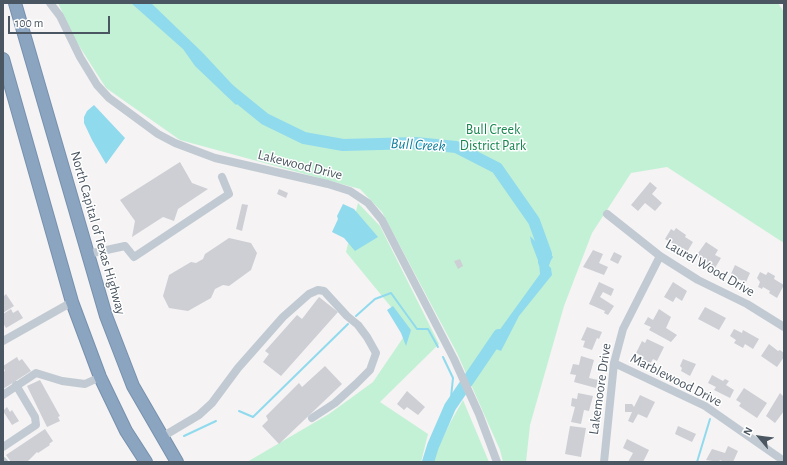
<!DOCTYPE html>
<style>
body{margin:0}
#map{position:relative;width:787px;height:465px;overflow:hidden;background:#f5f3f3;font-family:"Alegreya Sans",sans-serif}
canvas{display:block}
.frame{position:absolute;inset:0;border:4px solid #4a5661;pointer-events:none}
.north{position:absolute;left:739px;top:417px;width:40px;height:40px;-webkit-text-stroke:3px #fff;paint-order:stroke;rotate:298deg;font-size:11px;font-weight:700;line-height:16px;text-align:center;color:#4a5661}
.north::after{content:'';display:block;margin:auto;width:14px;height:18px;background:#4a5661;clip-path:polygon(50% 0,100% 100%,50% 72%,0 100%)}
.scale{position:absolute;left:8px;top:16px;width:102px;height:18px;box-sizing:border-box;border:2px solid #4a5661;border-top:0;padding-left:5px;font-size:12px;line-height:14px;white-space:nowrap;color:#4a5661;-webkit-text-stroke:3px #fff;paint-order:stroke}
</style>
<div id="map">
<canvas width="787" height="465"></canvas>
<div class="frame"></div>
<div class="north">N</div>
<div class="scale">100 m</div>
</div>
<script>
const c = document.querySelector('canvas').getContext('2d');
c.lineJoin = 'round';
function fillPath(path, color) {
  c.fillStyle = color;
  c.fill(path, 'evenodd');
}
function toPath(rows) {
  const path = new Path2D();
  for (const r of rows) {
    path.moveTo(r[0], r[1]);
    for (let i = 2; i < r.length; i += 2) path.lineTo(r[i], r[i + 1]);
  }
  return path;
}
function trace(path, color, width, dash) {
  c.strokeStyle = color;
  c.lineWidth = width;
  c.lineCap = dash ? 'butt' : 'round';
  c.setLineDash(dash || []);
  c.stroke(path);
}
function write(font, color, halo, rows, align = 'center') {
  c.font = font + ' "Alegreya Sans",sans-serif';
  c.lineWidth = 3;
  c.setLineDash([]);
  c.textBaseline = 'middle';
  c.strokeStyle = halo;
  c.fillStyle = color;
  for (const [text, x, y, turn = 0] of rows) {
    c.save();
    c.translate(x, y);
    c.rotate((+turn || 0) * Math.PI / 180);
    c.textAlign = isNaN(turn) ? turn : align;
    if (halo) c.strokeText(text, 0, 0);
    c.fillText(text, 0, 0);
    c.restore();
  }
}
fillPath(toPath([
 [58,3,778,3,784,12,784,243,667,167,631,173,592,233,564,306,530,425,526,462,503,462,500,450,457,353,382,212,360,189,180,140,106,88,76,41],
 [358,203,380,226,439,344,380,402,428,434,421,462,247,462,329,414,373,382,409,329,346,252],
 [463,400,489,462,431,462,450,423]
]), '#c3f1d5');
fillPath(toPath([
 [131,3,151,3,202,52,244,97,236,105,195,66,183,49],
 [94,105,125,138,106,164,92,140,84,123,84,117,87,111],
 [343,204,354,209,378,237,355,251,344,238,332,232,338,219,337,216],
 [530,236,538,244,549,251,553,257,548,265,551,268,552,275,519,316,501,351,488,346,540,274,539,263,531,242],
 [393,306,411,330,406,346,401,333,387,310]
]), '#90daee');
trace(toPath([
 [356,316,375,299,391,293,417,329,428,329,438,347],
 [443,357,453,378,450,407],
 [239,411,253,417,348,324],
 [184,436,216,421],
 [697,462,710,419]
]), '#90daee', 2);
trace(toPath([
 [228,89,265,119,304,138,343,145,416,143,456,147,497,168,534,221,546,254,544,262],
 [428,462,433,446,450,407,499,335]
]), '#90daee', 12);
fillPath(toPath([
 [180,162,192,183,208,189,178,209,174,221,163,217,132,237,135,221,120,200],
 [650,182,657,188,652,194,662,203,655,211,645,203,638,211,631,205],
 [279,189,288,193,286,198,277,194],
 [242,204,248,205,242,231,236,229],
 [676,228,686,235,685,237,693,242,687,252,665,239,671,229,674,231],
 [229,238,251,243,257,253,251,270,229,286,223,285,215,289,211,298,188,311,169,308,163,296,169,275,191,262,196,263,203,259,205,254],
 [706,242,718,250,715,255,721,258,715,268,696,256],
 [593,250,603,254,599,263,608,267,604,275,583,267],
 [614,252,622,256,618,264,610,260],
 [460,259,463,266,458,269,454,261],
 [735,265,750,273,746,282,730,276],
 [760,272,766,275,768,272,775,276,774,279,784,285,777,298,769,293,770,291,763,287,762,289,758,287,760,282,757,278],
 [599,282,614,289,611,296,603,292,600,297,614,306,608,315,604,313,605,311,589,304],
 [673,282,687,291,682,301,676,297,673,302,664,297],
 [6,294,14,306,3,313,3,297],
 [319,297,338,312,281,376,263,362,269,354,265,351,297,315,302,319],
 [705,307,726,318,719,330,698,319],
 [11,309,13,313,18,310,23,318,6,328,3,323,3,314],
 [659,309,671,317,666,328,677,335,671,342,649,330,651,327,644,324,648,317,653,320],
 [587,327,602,332,599,339,597,338,592,350,583,347,585,341,581,340],
 [734,329,742,333,743,330,759,339,753,349,745,344,743,348,734,343,736,340,730,336],
 [647,339,664,347,657,361,653,359,650,364,642,360,644,357,636,353,642,341,645,343],
 [769,344,778,351,780,350,784,353,784,357,777,367,761,356],
 [581,356,594,360,589,378,598,380,596,388,574,382,576,375,570,374,573,364,579,365],
 [17,357,19,361,22,359,31,371,3,389,3,372,5,371,3,366],
 [683,359,696,364,690,376,681,371,682,368,680,366],
 [325,366,342,384,279,444,262,426,268,420,266,416,299,383,302,387],
 [712,375,723,381,725,379,729,381,726,385,734,390,730,398,714,390,716,387,708,383],
 [40,380,60,416,58,417,60,421,47,427,27,386],
 [744,388,767,403,757,418,739,406,741,403,736,400],
 [407,391,425,407,418,415,407,407,404,410,397,404],
 [578,393,593,396,589,411,584,410,581,424,571,422,575,407,571,406,572,398,577,399],
 [780,393,784,397,784,411,775,423,766,416],
 [640,395,655,402,647,418,638,414,633,423,628,421,632,412,625,412,625,404,632,404,634,407],
 [7,407,10,412,12,410,19,421,12,425,3,411],
 [570,426,586,428,581,457,565,454],
 [678,426,696,434,692,442,675,434],
 [45,429,53,441,49,444,50,445,38,453,37,452,28,461,11,462,6,455],
 [627,439,649,450,643,462,628,462,633,453,623,448],
 [728,446,738,451,733,462,729,461,724,462,720,460,719,462,706,460,712,449,725,453]
]), '#cdcfd5');
const highway = toPath([
 [15,3,106,316,133,386,177,462],
 [3,59,72,302,100,377,126,431,146,462]
]);
trace(highway, '#7690ad', 14);
trace(toPath([
 [50,3,60,16,80,57,97,85,109,98,158,134,175,143,215,158,328,184,350,191,368,203,382,220,454,359,479,414,497,462],
 [607,214,660,256,698,280,747,304,784,327],
 [88,254,125,246,134,257,229,194,222,177],
 [3,341,72,302],
 [614,363,705,406,784,461],
 [3,395,36,373,62,381,85,384,100,377],
 [162,437,199,415,212,403,238,368,283,317,309,294,318,290,324,291,347,316,358,325,367,337,376,353,370,370,356,384,335,403,312,418],
 [3,447,36,425,35,417,16,385],
 [3,461,4,462],
 [604,462,614,363,619,344,623,329,660,256]
]), '#c1cad2', 8);
trace(highway, '#8ba5c1', 12);
write('14px', '#17864f', '#fff', [
 ["Bull Creek",493,130],
 ["District Park",493,146]
]);
write('14px', '#4a5661', '#fff', [
 ["Lakewood Drive",300,165,14],
 ["North Capital of Texas Highway",98,233,74],
 ["Laurel Wood Drive",710,268,30],
 ["Marblewood Drive",676,380,27],
 ["Lakemoore Drive",600,389,-82]
]);
write('italic 15px', '#0c7c9b', '#fff', [
 ["Bull Creek",418,145,3]
]);
</script>
